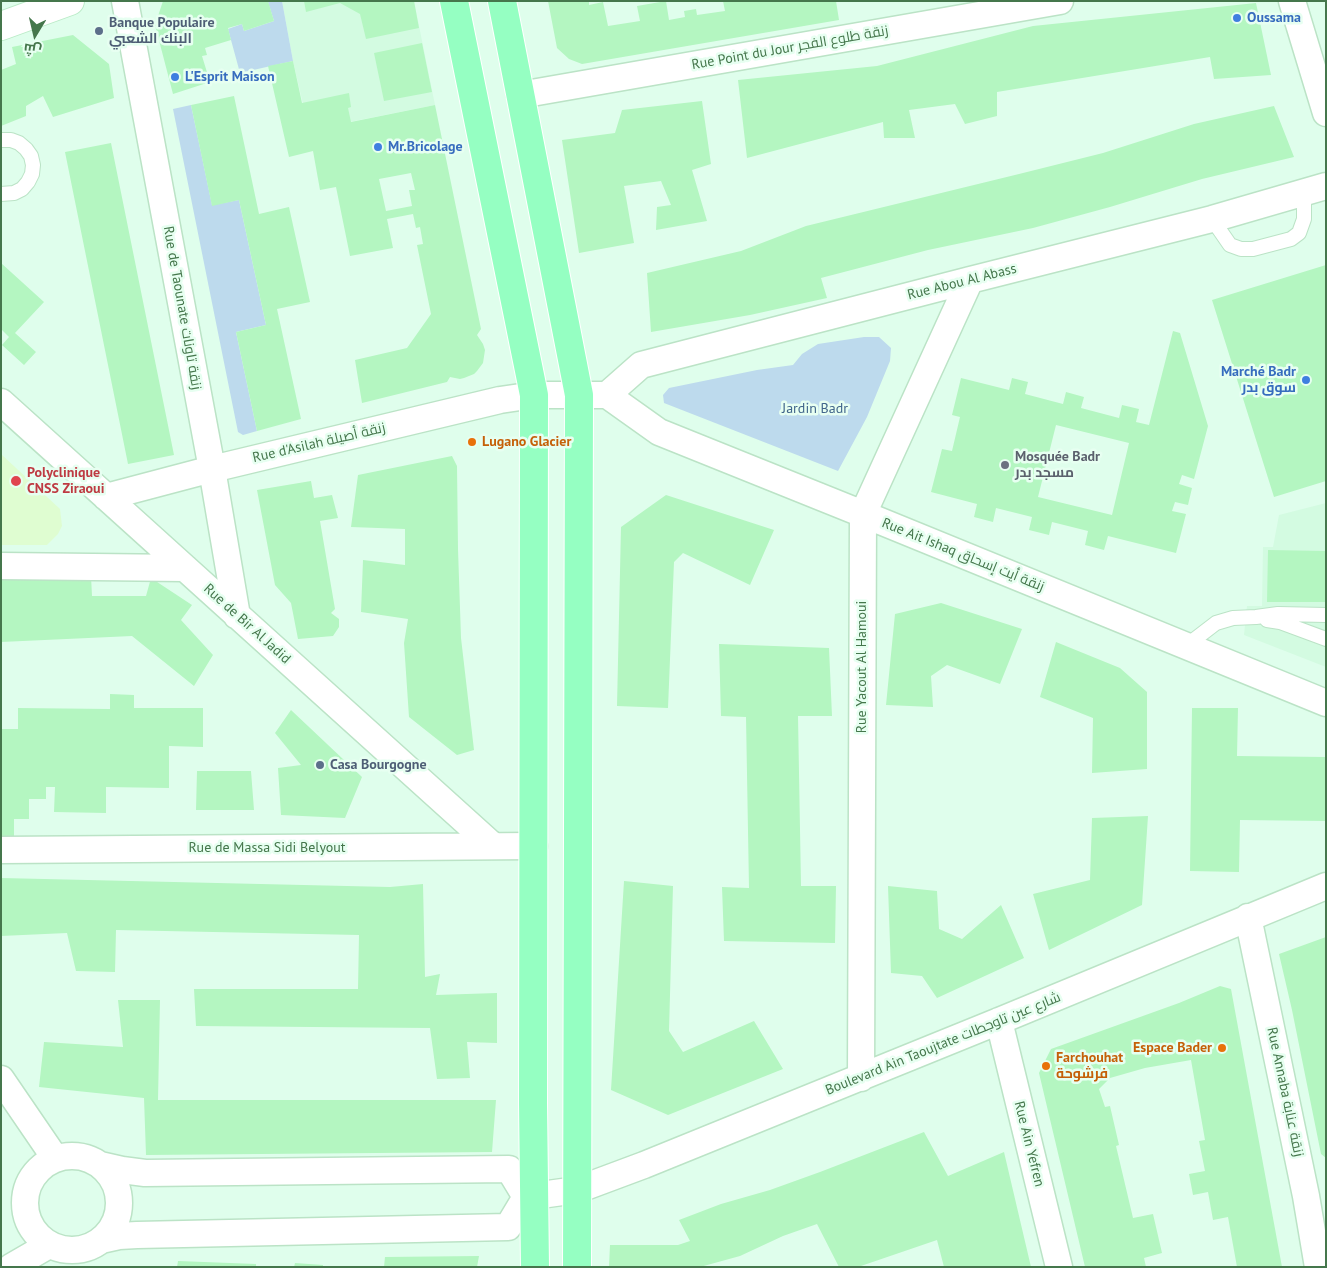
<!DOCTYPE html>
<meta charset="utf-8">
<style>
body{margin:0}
#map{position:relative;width:1327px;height:1268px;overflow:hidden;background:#dffeec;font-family:"PT Sans",Cairo,sans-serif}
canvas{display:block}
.frame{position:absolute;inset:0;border:2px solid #45774c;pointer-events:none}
.north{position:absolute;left:10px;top:10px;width:50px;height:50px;-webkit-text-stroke:4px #e7fff1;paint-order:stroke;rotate:189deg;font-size:14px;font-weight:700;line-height:20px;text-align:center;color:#45774c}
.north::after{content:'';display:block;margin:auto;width:18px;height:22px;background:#45774c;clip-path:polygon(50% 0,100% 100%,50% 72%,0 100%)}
</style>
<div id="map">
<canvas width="1327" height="1268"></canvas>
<div class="frame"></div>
<div class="north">ش</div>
</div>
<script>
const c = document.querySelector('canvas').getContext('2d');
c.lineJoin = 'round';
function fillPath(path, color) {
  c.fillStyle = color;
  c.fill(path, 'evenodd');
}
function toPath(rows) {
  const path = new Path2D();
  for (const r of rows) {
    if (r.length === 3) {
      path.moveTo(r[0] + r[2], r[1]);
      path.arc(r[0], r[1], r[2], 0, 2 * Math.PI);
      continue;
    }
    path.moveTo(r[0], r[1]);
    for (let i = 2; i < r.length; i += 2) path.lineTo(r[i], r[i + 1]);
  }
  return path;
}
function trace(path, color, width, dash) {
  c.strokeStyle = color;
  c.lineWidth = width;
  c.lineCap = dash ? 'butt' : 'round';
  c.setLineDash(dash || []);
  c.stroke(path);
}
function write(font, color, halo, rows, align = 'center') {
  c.font = font + ' "PT Sans",Cairo,sans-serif';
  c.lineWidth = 5;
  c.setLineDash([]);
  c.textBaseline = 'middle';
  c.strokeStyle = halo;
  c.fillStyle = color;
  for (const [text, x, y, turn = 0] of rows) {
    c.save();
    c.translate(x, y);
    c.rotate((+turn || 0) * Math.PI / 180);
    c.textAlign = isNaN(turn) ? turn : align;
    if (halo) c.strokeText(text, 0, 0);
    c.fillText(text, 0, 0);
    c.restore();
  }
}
fillPath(toPath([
 [282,1,414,1,435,105,309,130,293,61],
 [1326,503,1326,667,1244,635,1247,606,1262,606,1263,547,1273,547,1279,515]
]), '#d3fbe1');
fillPath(toPath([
 [1,454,60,509,62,526,58,534,47,545,1,545]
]), '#dffdd1');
fillPath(toPath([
 [270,1,282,1,293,61,240,73,228,29,242,24,244,31,274,21,268,2],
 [191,105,212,205,239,200,266,325,236,332,257,431,243,435,238,432,173,109],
 [864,337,879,337,891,348,890,361,867,417,838,471,664,403,663,395,669,388,757,370,793,365,802,354,818,344]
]), '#bddaed');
fillPath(toPath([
 [163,1,268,1,274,21,244,31,242,24,228,28,231,40,205,48,207,55,202,56,210,82,173,94,155,25],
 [304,1,414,1,419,28,366,39,360,14,340,3,306,12],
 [548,1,589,1,589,5,603,2,608,26,640,21,637,6,666,1,669,20,685,17,684,11,696,9,697,15,725,11,723,1,751,1,751,2,836,1,839,20,582,64,569,59,557,48],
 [1256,3,1271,75,1214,79,1210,57,997,92,997,116,965,124,955,104,909,110,915,138,884,138,883,122,747,158,738,80,877,66,1033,26],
 [73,35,109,64,114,98,53,117,43,96,26,106,26,116,1,126,1,70,16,64,12,47],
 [422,43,432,92,384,101,374,53],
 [293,61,302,103,349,93,351,107,348,108,351,122,435,105,481,329,477,335,483,344,485,350,483,363,477,371,474,374,464,378,460,379,450,377,447,382,362,403,355,360,407,348,431,314,417,245,423,244,420,227,416,228,413,214,387,219,393,248,350,256,336,187,320,190,313,151,289,157,268,66],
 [411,173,415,190,409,190,412,206,386,211,379,179],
 [234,96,259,214,289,207,310,302,277,309,301,419,257,431,236,332,266,325,239,200,212,206,191,105],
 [702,101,711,164,692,170,707,221,656,230,657,207,671,205,661,181,624,186,634,243,579,253,562,140,615,133,622,110],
 [1274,106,1294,157,1202,179,1110,207,1033,228,928,250,821,278,827,298,750,315,651,332,647,273,741,251,806,226,1019,174,1103,153,1194,124],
 [111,143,174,455,128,464,65,152],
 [1,263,44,302,15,333,36,352,24,365,2,345,9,337,1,329],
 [1326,265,1326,481,1274,497,1212,300],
 [1173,331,1180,333,1208,426,1194,479,1182,475,1179,484,1192,488,1188,505,1175,502,1172,511,1186,514,1176,553,1108,536,1104,550,1085,545,1088,531,1052,522,1049,535,1029,530,1032,517,996,508,993,522,974,517,977,504,931,492,942,449,952,451,960,417,952,415,961,378,1009,390,1012,378,1028,382,1025,394,1063,404,1066,392,1084,397,1081,408,1119,418,1122,405,1139,409,1136,422,1149,425],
 [1056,425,1129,443,1112,515,1038,497],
 [452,456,457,466,458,549,461,638,474,750,457,755,409,717,404,643,408,619,361,612,363,560,405,565,405,529,351,527,358,475],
 [311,481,314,498,332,495,338,518,320,521,335,609,331,613,339,619,339,627,333,636,298,639,291,603,275,585,257,490],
 [666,495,774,530,750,585,683,553,674,562,668,708,617,706,621,527],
 [1268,550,1326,551,1326,602,1267,602],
 [91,576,92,596,146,596,151,578,192,605,181,620,213,655,194,686,132,636,1,642,1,578],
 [941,603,1022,629,1000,684,947,665,931,676,933,707,886,705,895,614],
 [1056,642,1120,668,1147,692,1147,769,1092,773,1093,718,1040,697],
 [719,644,829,648,832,716,798,716,801,886,836,886,835,943,724,941,722,887,749,888,746,717,721,716],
 [110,694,134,695,134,708,203,708,203,747,169,746,169,788,106,787,106,813,54,812,55,787,46,787,46,799,29,799,29,819,14,819,14,837,1,837,1,729,18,729,18,708,110,709],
 [1192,708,1238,708,1237,756,1326,757,1326,821,1240,820,1239,872,1190,871],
 [291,710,362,777,345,818,281,815,278,768,301,765,275,733],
 [197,771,251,771,254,810,196,810],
 [1148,816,1142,905,1049,950,1033,894,1090,880,1092,818],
 [1,878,390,887,423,884,425,977,440,974,436,995,497,993,497,1043,467,1042,470,1078,437,1079,430,1028,196,1026,194,989,358,989,359,935,116,930,115,972,76,971,67,933,1,936],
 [624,881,673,886,669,1031,683,1052,754,1021,783,1069,668,1115,611,1090],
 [888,886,937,891,939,929,962,939,1001,905,1024,958,937,998,922,976,891,973],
 [1326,937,1326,1158,1321,1154,1292,1010,1279,954],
 [1220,986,1231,989,1282,1267,1237,1267,1228,1217,1213,1220,1208,1192,1193,1195,1189,1174,1205,1171,1199,1141,1205,1140,1191,1060,1145,1068,1110,1078,1099,1089,1105,1107,1110,1106,1119,1145,1116,1146,1133,1218,1153,1214,1162,1253,1144,1258,1146,1267,1085,1267,1039,1073,1051,1049,1179,1003],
 [118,1000,160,1000,158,1100,496,1100,492,1152,146,1155,144,1098,39,1087,44,1042,123,1047],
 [924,1132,948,1176,1004,1152,1031,1267,944,1267,937,1240,858,1267,839,1267,817,1224,783,1236,740,1256,700,1267,609,1267,610,1245,678,1245,690,1241,679,1220,721,1204,770,1190,820,1172],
 [479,1256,477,1267,384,1267,385,1257],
 [178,1261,256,1264,256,1267,177,1267],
 [295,1263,323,1265,323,1267,294,1267]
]), '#b4f6c1');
const service = toPath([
 [1,140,11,140,19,143,26,149,31,156,33,165,32,174,28,182,22,189,14,193,1,194],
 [1212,219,1230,245,1241,249,1253,249,1291,239,1299,233,1304,219,1304,193],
 [1267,620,1280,622,1326,639],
 [1186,646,1216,623,1233,618,1256,617,1278,614,1326,615]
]);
const minor = toPath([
 [125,1,212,469,237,616],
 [1292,1,1326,113],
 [520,95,1060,1],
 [607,395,659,432,863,514,1326,703],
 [607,395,641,365,970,280,1212,219,1326,186],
 [1,402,493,846],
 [106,497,212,469,500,400,534,395,601,395],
 [1,566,185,568],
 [1,850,534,846],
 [1248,917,1306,1196,1318,1267],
 [999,1021,1059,1267],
 [861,1078,863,514,970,280],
 [1,1079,55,1158],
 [72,1203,47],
 [100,1165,122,1170,145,1173,509,1169,526,1197],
 [101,1240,119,1236,137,1235,508,1227,526,1197,577,1190,644,1165,999,1021,1326,886],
 [11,1267,49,1245]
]);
const secondary = toPath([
 [1,26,70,1]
]);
const primary = toPath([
 [454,1,534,395,533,1103,535,1267],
 [502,1,579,395,577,1267]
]);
trace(service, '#bbe3c6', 16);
trace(minor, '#bbe3c6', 29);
trace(secondary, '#baebc7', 30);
trace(primary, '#fff', 30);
trace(service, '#fff', 14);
trace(minor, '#fff', 26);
trace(secondary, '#fff', 28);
trace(primary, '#95ffc2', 28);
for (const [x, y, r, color] of [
 [1237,18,5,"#3f7fe0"],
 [99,31,5,"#5c6f8a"],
 [175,77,5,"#3f7fe0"],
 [378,147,5,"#3f7fe0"],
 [1306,380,5,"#3f7fe0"],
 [472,442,5,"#e8710a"],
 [1005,465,5,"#6b7280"],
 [16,481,6,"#e0444e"],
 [320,765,5,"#5c6f8a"],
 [1222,1048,5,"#e8710a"],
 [1046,1066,5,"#e8710a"]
]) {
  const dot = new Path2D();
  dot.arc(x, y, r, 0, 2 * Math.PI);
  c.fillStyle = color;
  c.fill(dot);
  trace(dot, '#e7fff1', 2);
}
write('bold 14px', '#366cbe', '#e7fff1', [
 ["Oussama",1247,18],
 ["L'Esprit Maison",185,77],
 ["Mr.Bricolage",388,147],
 ["Marché Badr",1296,372,"right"],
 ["سوق بدر",1296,388,"right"]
], 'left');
write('bold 14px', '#4e5e75', '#e7fff1', [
 ["Banque Populaire",109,23],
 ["البنك الشعبي",109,39],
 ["Casa Bourgogne",330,765]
], 'left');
write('14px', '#45774c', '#e7fff1', [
 ["Rue Point du Jour زنقة طلوع الفجر",790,48,-10],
 ["Rue Abou Al Abass",962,282,-14],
 ["Rue de Taounate زنقة تاونات",182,308,80],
 ["Rue d'Asilah زنقة أصيلة",319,443,-13],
 ["Rue Ait Ishaq زنقة أيت إسحاق",963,555,22],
 ["Rue de Bir Al Jadid",247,624,42],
 ["Rue Yacout Al Hamoui",862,667,-90],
 ["Rue de Massa Sidi Belyout",267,848],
 ["Boulevard Ain Taoujtate شارع عين تاوجطات",943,1044,-22],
 ["Rue Annaba زنقة عنابة",1285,1092,78],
 ["Rue Ain Yefren",1029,1144,76]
]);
write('14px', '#40658a', '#e7fff1', [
 ["Jardin Badr",815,409]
]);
write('bold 14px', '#c56008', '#e7fff1', [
 ["Lugano Glacier",482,442],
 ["Espace Bader",1212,1048,"right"],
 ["Farchouhat",1056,1058],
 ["فرشوحة",1056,1074]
], 'left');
write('bold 14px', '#5b616d', '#e7fff1', [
 ["Mosquée Badr",1015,457],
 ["مسجد بدر",1015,473]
], 'left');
write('bold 14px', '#be3a42', '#e7fff1', [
 ["Polyclinique",27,473],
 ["CNSS Ziraoui",27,489]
], 'left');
</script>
